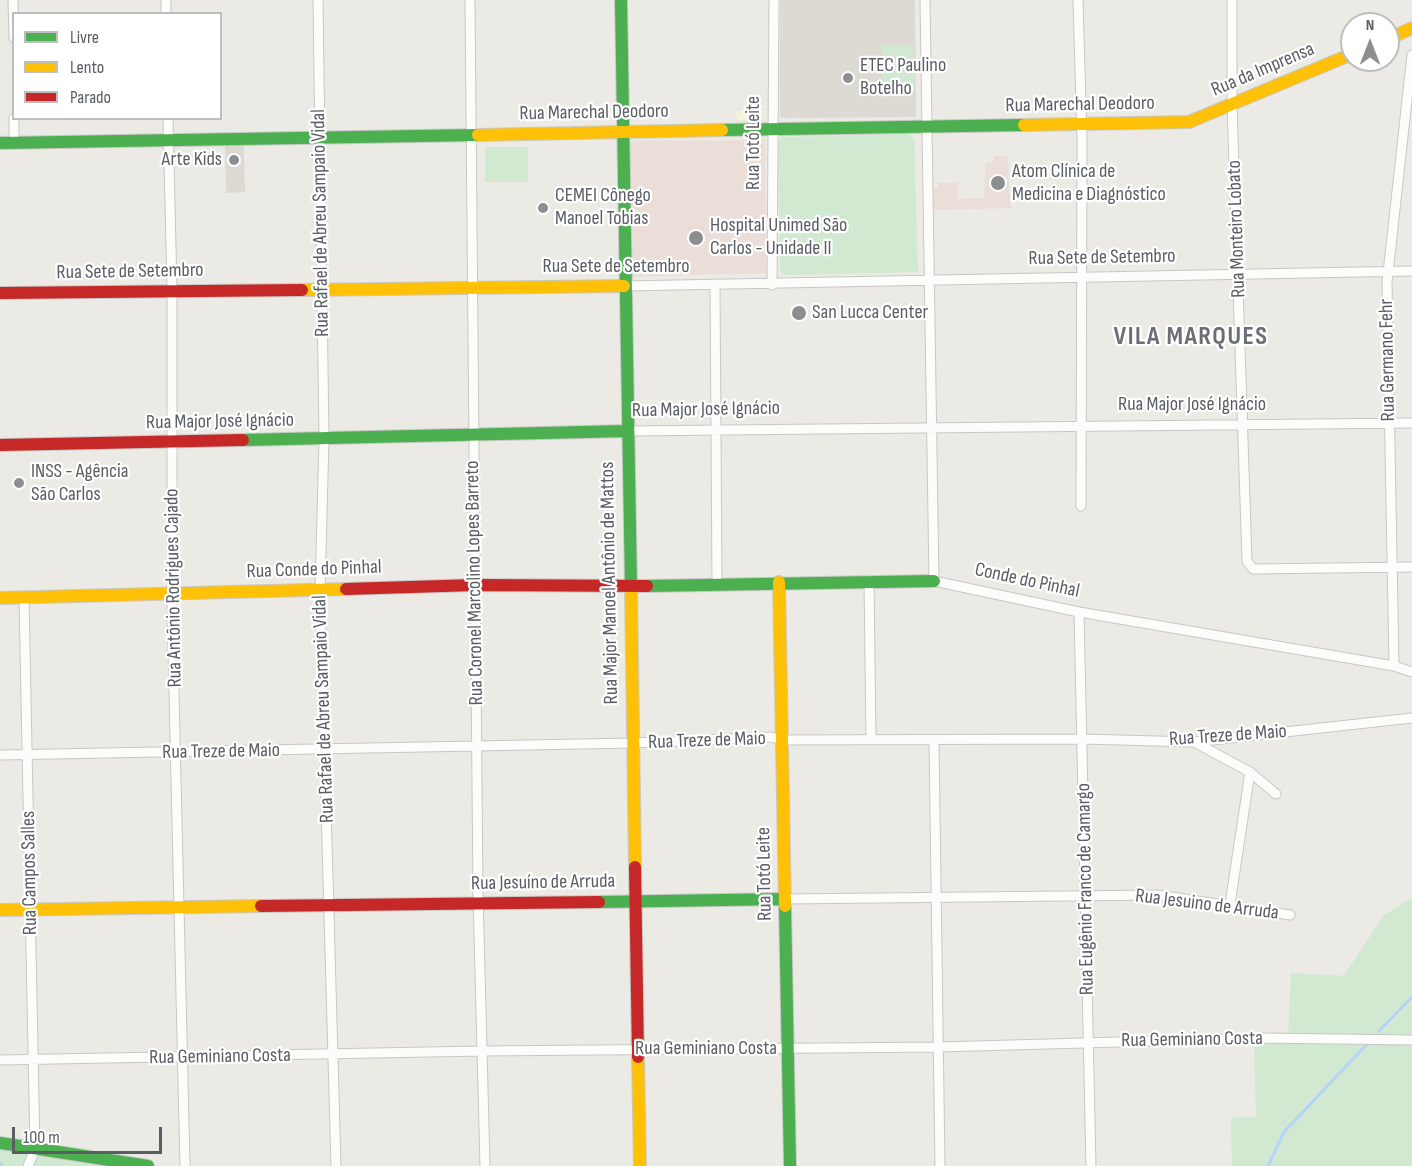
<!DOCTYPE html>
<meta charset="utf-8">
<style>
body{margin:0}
#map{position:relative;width:1412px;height:1166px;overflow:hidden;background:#ebeae4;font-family:"Sofia Sans Condensed",sans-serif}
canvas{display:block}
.legend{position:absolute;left:12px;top:12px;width:210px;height:108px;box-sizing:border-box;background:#fff;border:2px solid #bdbec1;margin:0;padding:8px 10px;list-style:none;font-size:18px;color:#5a5d63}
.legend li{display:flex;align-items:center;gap:12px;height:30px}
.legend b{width:30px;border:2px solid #bdbec1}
.north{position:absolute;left:1340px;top:12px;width:60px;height:60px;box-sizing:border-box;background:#fff;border:2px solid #bdbec1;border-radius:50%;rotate:0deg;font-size:16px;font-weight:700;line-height:24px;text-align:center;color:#5a5d63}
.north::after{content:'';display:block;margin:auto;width:21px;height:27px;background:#8d8e90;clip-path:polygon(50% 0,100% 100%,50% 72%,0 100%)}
.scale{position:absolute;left:12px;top:1127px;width:150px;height:27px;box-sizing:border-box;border:3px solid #5a5d63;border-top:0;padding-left:8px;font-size:18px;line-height:21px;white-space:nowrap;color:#5a5d63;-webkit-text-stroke:4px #fff;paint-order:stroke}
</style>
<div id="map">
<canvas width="1412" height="1166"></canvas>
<ul class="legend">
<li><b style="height:8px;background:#4caf50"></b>Livre</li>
<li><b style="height:8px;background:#ffc107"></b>Lento</li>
<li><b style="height:8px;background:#c62828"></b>Parado</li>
</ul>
<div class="north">N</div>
<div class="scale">100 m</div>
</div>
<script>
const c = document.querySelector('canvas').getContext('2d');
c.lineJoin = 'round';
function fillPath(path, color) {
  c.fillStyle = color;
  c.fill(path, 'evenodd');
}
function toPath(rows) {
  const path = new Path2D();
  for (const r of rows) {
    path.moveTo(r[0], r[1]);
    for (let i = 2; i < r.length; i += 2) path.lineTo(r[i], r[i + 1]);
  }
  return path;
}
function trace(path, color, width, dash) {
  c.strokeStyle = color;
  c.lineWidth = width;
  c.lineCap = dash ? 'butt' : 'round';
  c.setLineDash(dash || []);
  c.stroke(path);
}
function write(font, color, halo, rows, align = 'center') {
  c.font = font + ' "Sofia Sans Condensed",sans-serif';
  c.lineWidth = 4.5;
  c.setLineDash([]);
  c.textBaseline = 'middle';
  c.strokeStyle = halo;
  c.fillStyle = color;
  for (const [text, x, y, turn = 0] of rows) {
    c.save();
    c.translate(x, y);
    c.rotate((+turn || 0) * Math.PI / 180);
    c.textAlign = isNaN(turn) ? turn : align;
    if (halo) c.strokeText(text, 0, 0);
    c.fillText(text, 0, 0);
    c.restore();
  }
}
fillPath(toPath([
 [756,99,757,111,764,111,761,120,737,120,736,111,746,111,745,100]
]), '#f6f3dc');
fillPath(toPath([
 [780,0,915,0,916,117,780,118],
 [225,146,244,146,245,192,226,193]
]), '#dcdad2');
fillPath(toPath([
 [765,140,766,273,626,277,627,141],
 [994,156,1007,156,1011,208,934,210,933,188,938,188,938,183,957,183,958,199,984,198,986,163,994,161]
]), '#ebded8');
fillPath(toPath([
 [882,45,913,45,914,90,882,91],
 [908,134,914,139,918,272,783,275,780,269,778,143,781,137],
 [485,147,528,147,528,182,485,182],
 [1412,898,1412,1166,1232,1166,1231,1118,1256,1117,1254,1039,1288,1038,1291,973,1344,976,1384,915],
 [0,1143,148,1166,0,1166]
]), '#d1e8d1');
trace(toPath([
 [1379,1031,1412,997],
 [0,1164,2,1164],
 [1268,1166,1284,1132,1369,1042]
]), '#b6d4f7', 3);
const street = toPath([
 [13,0,14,38],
 [166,0,166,14],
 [318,0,324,439,320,590,336,1166],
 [470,0,478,894,485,1166],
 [925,0,934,581,1079,612,1394,666,1412,672],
 [1078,0,1082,139,1081,506],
 [1232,0,1232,105,1247,561,1253,569,1412,567],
 [14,118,14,143],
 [168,118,172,290,172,607,185,1166],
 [772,285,774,0],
 [624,286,1412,271],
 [715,286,717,583],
 [627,431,1412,423],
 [869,580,871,739],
 [24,598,35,1149,28,1166],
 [1079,612,1091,1166],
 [1394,666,1387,282,1412,55],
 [934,740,940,1166],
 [1194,742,1250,772,1276,794],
 [0,755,633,743,771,737,782,740,1082,739,1194,742,1412,718],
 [785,899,1158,895,1290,915],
 [1230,904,1250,772],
 [0,1060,482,1051,939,1047,1261,1038,1412,1040]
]);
const fast = toPath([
 [621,0,631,587],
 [722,130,1024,125],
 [0,143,478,135],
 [243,440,627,431],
 [647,586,934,581],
 [599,902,785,899],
 [785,906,790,1166],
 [0,1143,148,1166]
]);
const slow = toPath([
 [1388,39,1412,28],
 [1024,125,1189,122,1352,54],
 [478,135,722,130],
 [302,290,624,286],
 [779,582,785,906],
 [631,587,635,867],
 [0,598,346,589],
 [0,910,261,906],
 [638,1057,640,1166]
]);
const jam = toPath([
 [0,293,302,290],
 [0,445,243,440],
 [346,589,475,585,647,586],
 [635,867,638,1057],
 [261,906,599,902]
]);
trace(street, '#c7c8c6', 11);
trace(fast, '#c8c9c8', 14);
trace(slow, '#c8c9c8', 14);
trace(jam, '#c8c9c8', 14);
trace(street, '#fcfcfb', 9);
trace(fast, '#4caf50', 12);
trace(slow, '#ffc107', 12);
trace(jam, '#c62828', 12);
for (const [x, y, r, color] of [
 [848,78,6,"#8d8e90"],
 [234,160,6,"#8d8e90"],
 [998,183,8,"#8d8e90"],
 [543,208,6,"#8d8e90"],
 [696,238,8,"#8d8e90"],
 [799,313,8,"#8d8e90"],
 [19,483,6,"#8d8e90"]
]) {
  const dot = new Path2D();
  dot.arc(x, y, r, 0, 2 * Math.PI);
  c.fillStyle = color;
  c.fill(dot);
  trace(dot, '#fff', 2);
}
write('20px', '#5a5d63', '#fff', [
 ["ETEC Paulino",860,66],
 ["Botelho",860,89],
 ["Arte Kids",222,160,"right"],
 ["Atom Clínica de",1012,172],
 ["Medicina e Diagnóstico",1012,195],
 ["CEMEI Cônego",555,196],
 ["Manoel Tobias",555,219],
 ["Hospital Unimed São",710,226],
 ["Carlos - Unidade II",710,249],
 ["San Lucca Center",812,313],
 ["INSS - Agência",31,472],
 ["São Carlos",31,495]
], 'left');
write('20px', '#5a5d63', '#fff', [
 ["Rua da Imprensa",1263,70,-23],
 ["Rua Marechal Deodoro",1080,105,-1],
 ["Rua Marechal Deodoro",594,113,-1],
 ["Rua Totó Leite",754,143,-90],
 ["Rua Rafael de Abreu Sampaio Vidal",321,223,-91],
 ["Rua Monteiro Lobato",1237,229,-92],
 ["Rua Sete de Setembro",1102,258,-1],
 ["Rua Sete de Setembro",616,267],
 ["Rua Sete de Setembro",130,272,-1],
 ["Rua Germano Fehr",1388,360,-91],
 ["Rua Major José Ignácio",1192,405],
 ["Rua Major José Ignácio",706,410,-1],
 ["Rua Major José Ignácio",220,422,-1],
 ["Rua Conde do Pinhal",314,570,-2],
 ["Conde do Pinhal",1027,581,12],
 ["Rua Coronel Marcolino Lopes Barreto",475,583,-91],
 ["Rua Major Manoel Antônio de Mattos",610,583,-91],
 ["Rua Antônio Rodrigues Cajado",174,588,-91],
 ["Rua Rafael de Abreu Sampaio Vidal",324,709,-92],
 ["Rua Treze de Maio",1228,736,-4],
 ["Rua Treze de Maio",707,741,-2],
 ["Rua Treze de Maio",221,752,-1],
 ["Rua Campos Salles",30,873,-91],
 ["Rua Totó Leite",765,874,-91],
 ["Rua Jesuíno de Arruda",543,883,-1],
 ["Rua Eugênio Franco de Camargo",1086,889,-91],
 ["Rua Jesuino de Arruda",1207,905,7],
 ["Rua Geminiano Costa",1192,1040,-1],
 ["Rua Geminiano Costa",706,1049],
 ["Rua Geminiano Costa",220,1057,-1]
]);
c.letterSpacing = '1.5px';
write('bold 26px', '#6b6f75', '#fff', [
 ["VILA MARQUES",1191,337]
]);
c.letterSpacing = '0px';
</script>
